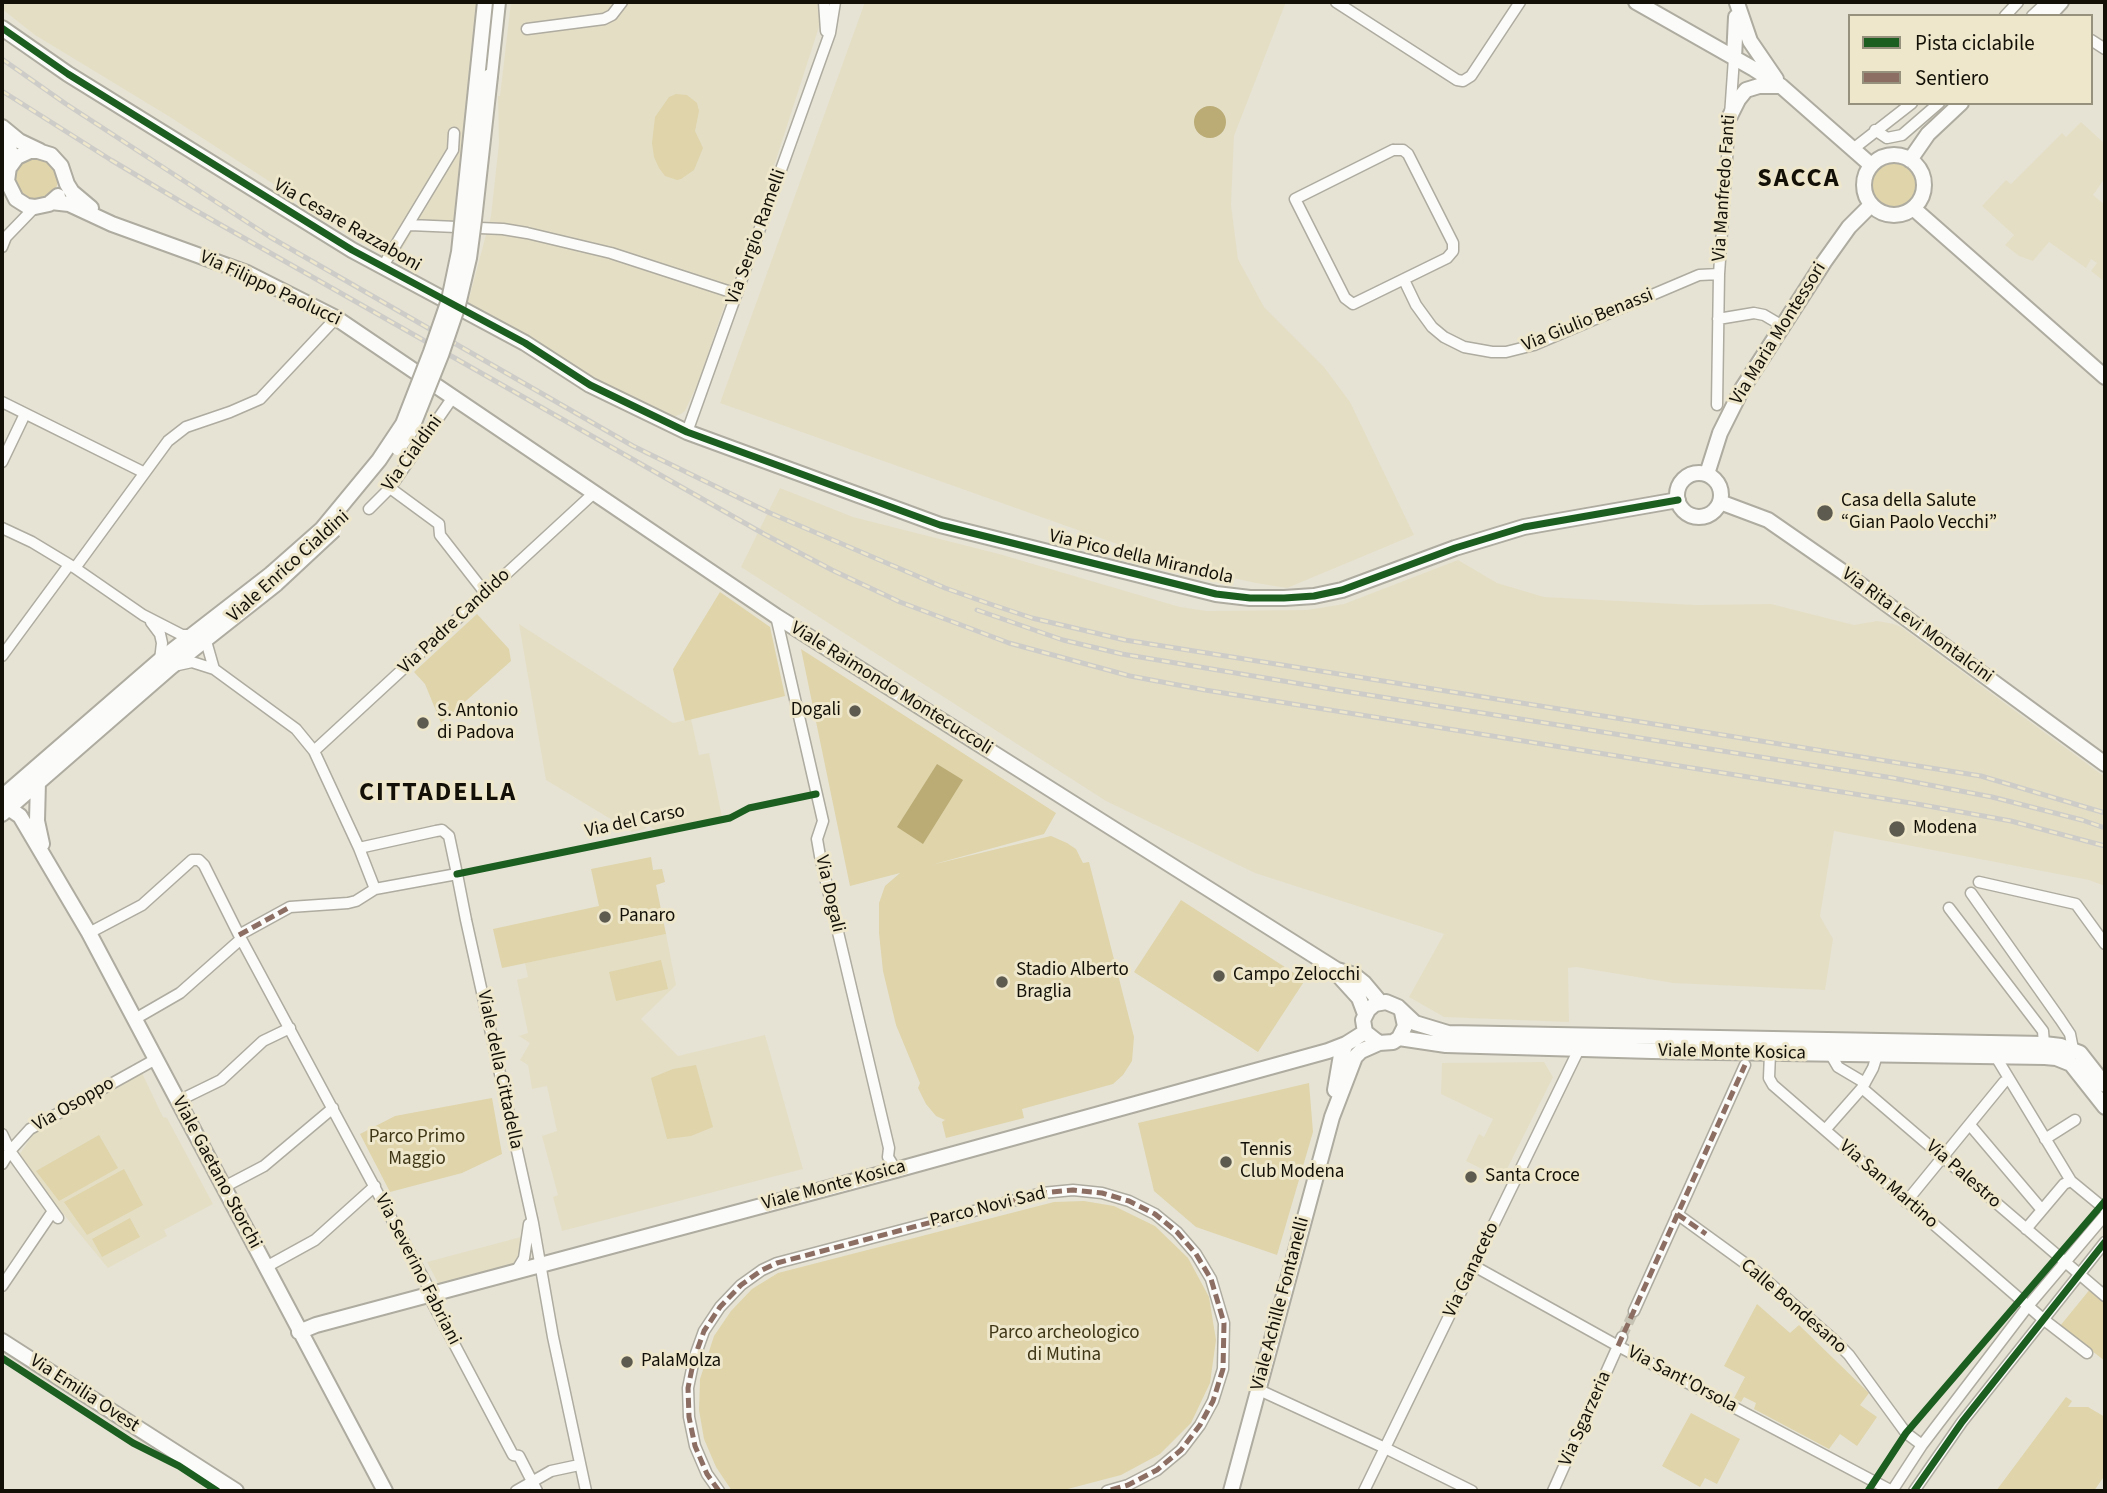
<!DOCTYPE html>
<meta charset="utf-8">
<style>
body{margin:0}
#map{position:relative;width:2107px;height:1493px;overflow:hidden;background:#e6e3d4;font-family:"Source Sans 3",sans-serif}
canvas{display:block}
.frame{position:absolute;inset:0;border:4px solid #131007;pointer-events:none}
.legend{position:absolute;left:1848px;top:14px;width:245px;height:91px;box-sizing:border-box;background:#eee7cc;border:2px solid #96917d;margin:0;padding:9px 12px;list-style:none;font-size:21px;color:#131007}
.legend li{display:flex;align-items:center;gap:14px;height:35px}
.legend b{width:35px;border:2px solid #96917d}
</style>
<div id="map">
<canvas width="2107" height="1493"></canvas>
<div class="frame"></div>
<ul class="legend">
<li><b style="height:9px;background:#1b5e20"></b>Pista ciclabile</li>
<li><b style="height:9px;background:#8d6e63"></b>Sentiero</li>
</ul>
</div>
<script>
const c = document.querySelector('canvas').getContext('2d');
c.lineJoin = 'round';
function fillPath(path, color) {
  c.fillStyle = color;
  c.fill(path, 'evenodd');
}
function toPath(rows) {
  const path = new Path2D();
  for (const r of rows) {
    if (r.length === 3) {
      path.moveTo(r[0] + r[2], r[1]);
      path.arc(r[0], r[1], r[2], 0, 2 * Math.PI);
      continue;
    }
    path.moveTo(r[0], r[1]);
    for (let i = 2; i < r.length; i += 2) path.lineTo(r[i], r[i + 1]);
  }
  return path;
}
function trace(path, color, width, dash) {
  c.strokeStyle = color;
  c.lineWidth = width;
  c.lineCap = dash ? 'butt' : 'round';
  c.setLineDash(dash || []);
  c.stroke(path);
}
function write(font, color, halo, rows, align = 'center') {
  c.font = font + ' "Source Sans 3",sans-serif';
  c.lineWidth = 6;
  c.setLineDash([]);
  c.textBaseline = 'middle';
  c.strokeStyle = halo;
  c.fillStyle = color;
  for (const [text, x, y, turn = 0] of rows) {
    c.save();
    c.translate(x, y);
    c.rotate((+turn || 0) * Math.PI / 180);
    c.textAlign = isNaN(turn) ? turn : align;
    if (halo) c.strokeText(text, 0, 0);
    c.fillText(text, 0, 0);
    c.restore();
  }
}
fillPath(toPath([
 [2,2,478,2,472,46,456,233,413,231,397,257,349,233,170,117,35,35,2,9],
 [511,2,832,2,819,27,737,280,727,298,698,383,685,411,681,414,671,418,601,386,466,304,470,295,491,216,499,143,498,96,500,96],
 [865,2,1286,2,1234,136,1231,205,1238,259,1264,307,1324,367,1350,402,1414,535,1287,588,1256,583,1182,567,720,403],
 [2081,122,2105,144,2105,178,2093,195,2105,205,2105,282,2091,271,2097,263,2091,259,2086,268,2049,242,2033,261,2019,256,2005,245,2014,235,1982,206,2006,180,2011,184,2062,133,2066,137],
 [780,488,853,517,999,554,1180,607,1207,611,1307,610,1344,604,1458,560,1497,583,1544,597,1696,605,1771,604,1854,625,1877,621,1894,624,1901,627,2105,777,2105,886,2089,880,1834,831,1820,916,1833,939,1825,990,1673,983,1576,967,1568,968,1569,1022,1444,1017,1409,997,1444,934,1255,873,1106,801,741,567],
 [519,624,673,723,691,719,699,755,709,753,722,817,657,831,648,825,645,829,632,832,546,780],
 [666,934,676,985,641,1019,678,1056,765,1035,803,1169,562,1231,553,1197,558,1195,542,1136,557,1131,547,1086,532,1089,528,1065,520,1060,530,1043,519,1036,528,1033,517,980,528,977,525,963],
 [1544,1062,1553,1077,1502,1179,1466,1161,1479,1134,1484,1137,1493,1119,1441,1094,1442,1063],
 [142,1073,163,1117,167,1118,213,1204,164,1230,167,1236,108,1268,17,1158,34,1133],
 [521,1237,523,1246,517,1264,439,1285,427,1262]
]), '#e4dec5');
fillPath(toPath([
 [676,94,687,95,697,103,699,111,695,131,703,148,694,170,681,179,677,180,665,176,659,168,654,157,652,143,655,117,669,97],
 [36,179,22],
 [1893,186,23],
 [720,592,770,627,785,696,685,721,673,669],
 [477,614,509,649,511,661,441,723,425,684,414,672],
 [801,649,1056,813,1044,834,931,865,1051,836,1067,843,1076,849,1083,863,1089,862,1134,1037,1132,1061,1123,1075,1113,1084,1022,1109,1024,1118,946,1138,942,1122,945,1120,936,1116,926,1104,918,1088,920,1083,896,1025,883,971,879,933,879,903,885,886,900,873,850,886],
 [651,857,653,870,662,869,665,882,656,885,666,934,502,968,493,929,599,906,591,869],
 [1181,900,1305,980,1258,1052,1134,972],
 [661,960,668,989,616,1001,609,972],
 [696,1065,713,1127,691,1136,667,1139,651,1078,673,1069],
 [1309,1083,1313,1132,1277,1255,1196,1227,1154,1191,1138,1123],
 [492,1098,502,1154,462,1173,390,1192,360,1134,395,1116],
 [99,1135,118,1168,59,1201,36,1171],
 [124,1169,143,1205,87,1235,64,1202],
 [1084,1201,1114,1206,1155,1226,1188,1258,1209,1297,1216,1340,1210,1383,1191,1423,1160,1454,1121,1475,1060,1491,732,1491,716,1467,704,1439,699,1410,700,1379,714,1336,731,1311,752,1289,778,1273,1054,1202],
 [130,1218,140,1237,102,1257,92,1239],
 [2091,1288,2105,1299,2105,1361,2060,1326],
 [1757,1304,1790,1333,1799,1325,1869,1393,1860,1405,1877,1417,1857,1446,1840,1434,1829,1449,1754,1409,1756,1403,1744,1397,1741,1402,1734,1398,1745,1377,1724,1366],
 [2066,1397,2072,1401,2068,1407,2088,1407,2105,1417,2105,1475,2094,1491,1996,1491],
 [1691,1413,1740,1439,1717,1484,1705,1478,1700,1487,1662,1466]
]), '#dfd4aa');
fillPath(toPath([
 [1210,122,16],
 [937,764,963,780,923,844,897,827]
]), '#bbac76');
trace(toPath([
 [1622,1337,1634,1311]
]), '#c6c3b5', 10, [10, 5]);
const street = toPath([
 [824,2,826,31],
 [1336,2,1457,80,1463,81,1471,76,1520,2],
 [2005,16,2018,2],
 [2032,16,2047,2],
 [527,29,604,19,612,15,622,2],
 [2091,40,2105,49],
 [1875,130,1887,138,1902,135,1939,103],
 [1853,149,1912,103],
 [1393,150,1403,150,1408,154,1453,243,1453,251,1447,258,1353,304,1345,298,1295,199,1393,150],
 [410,225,503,229,527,233,611,253,737,294],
 [2,247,6,237,35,207],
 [383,266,453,150,454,133],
 [1404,280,1416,305,1432,327,1444,337,1464,347,1492,352,1506,352,1534,345,1699,275,1719,274],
 [1718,319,1754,313,1764,315,1781,325],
 [2,402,143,472],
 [1717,405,1719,274,1734,58],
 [687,432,830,33,835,2],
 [2,462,25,414],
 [390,488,439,524,440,535,486,594],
 [369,509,390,488,453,397],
 [2,528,32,542,75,568,143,615,182,635,194,635],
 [75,568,168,441,186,427,230,412,260,399,336,318],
 [776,616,823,821,817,839,820,856,889,1148,888,1157,896,1170],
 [151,622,160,634,162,643,160,660],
 [206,641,214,669],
 [2,656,69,565],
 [178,665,192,662,214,669,296,729,314,751,359,848],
 [314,751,595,492],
 [457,874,375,889,359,848,436,831,442,830,449,836,457,874,466,920,533,1223,553,1337,586,1491],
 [1979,882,2076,904,2105,944],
 [1971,893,2060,1019,2070,1034,2073,1049],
 [1949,908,2043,1031,2044,1044],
 [89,933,142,905,192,860,199,860,204,865,239,935,432,1294,433,1304,513,1455,519,1456,537,1491],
 [239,935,290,907,348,903,356,901,375,889],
 [135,1019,180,993,241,939],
 [1770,1053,1769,1078,1773,1085,2043,1319,2087,1353],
 [1831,1055,1838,1067,1865,1083],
 [1996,1057,2071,1181,2105,1209],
 [1862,1088,2105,1296],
 [178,1101,221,1080,263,1041,290,1028],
 [1970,1125,2042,1210],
 [1825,1130,1862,1088,1873,1068,1879,1049],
 [2,1134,10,1151,58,1218],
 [2045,1139,2075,1120],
 [2,1164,10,1151,30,1129,156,1059],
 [224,1187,264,1166,333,1108],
 [1906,1202,2004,1082],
 [1677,1214,1757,1272,1834,1340,1849,1355,1906,1433,1922,1445],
 [2026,1229,2064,1184,2071,1181],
 [1474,1266,1618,1346,1892,1491],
 [266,1267,315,1240,375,1186],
 [515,1273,524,1258,529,1224],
 [2,1286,53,1211],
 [1634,1311,1745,1065],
 [1257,1389,1385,1448,1472,1491],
 [516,1491,551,1471,579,1465],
 [719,1491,707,1474,695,1446,689,1417,688,1388,694,1359,704,1331,720,1307,741,1285,762,1270,777,1263,1042,1193,1073,1190,1102,1193,1129,1201,1155,1214,1177,1232,1196,1254,1211,1279,1224,1323,1223,1369,1213,1401,1200,1425,1181,1450,1157,1470,1128,1485,1107,1491],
 [1364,1491,1579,1049],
 [1553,1491,1622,1337],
 [1892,1491,1922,1445,2028,1306,2105,1215],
 [1914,1491,1962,1422,2105,1242]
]);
const secondary = toPath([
 [1636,2,1754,69,1781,86,1871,165],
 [1737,3,1750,41,1776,79],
 [2048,16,2061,2],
 [2,28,68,74,352,250,525,343,590,385,687,432,940,525,1216,594,1250,598,1284,598,1314,596,1342,590,1455,548,1524,527,1678,500],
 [1734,58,1736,17],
 [490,76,498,2],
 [1730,116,1738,100,1746,90,1759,86,1779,86],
 [2,127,19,141,40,151],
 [2,135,11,153,7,181,16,199,27,206,35,207,49,204,58,196],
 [1894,185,30],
 [1910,160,1928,134,1961,103],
 [9,168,17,157,30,151,38,151,51,155,61,166,67,184,72,192,91,208],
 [51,202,69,204,112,224,247,273,336,318,776,616,1337,970,1354,975,1364,983,1380,1002],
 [1913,208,2105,377],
 [1699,495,22],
 [1707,474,1720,433,1742,389,1824,262,1849,227,1871,205],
 [1720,502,1768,520,1843,572,2105,764],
 [38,781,37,821,42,844],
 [2,797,160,660,271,574],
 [7,807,20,816,89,933,385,1491],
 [2,814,171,667,276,584],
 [1337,970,1339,976,1359,998,1365,1014],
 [1402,1012,1405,1026,1399,1038,1393,1042,1379,1043,1365,1032,1363,1020,1368,1010,1375,1004,1386,1002,1398,1007,1415,1023,1448,1033,2044,1044,2061,1046,2080,1053,2105,1085],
 [1399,1038,1446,1045,1652,1051,2045,1057,2056,1058,2071,1064,2105,1107],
 [1335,1090,1341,1055,1346,1044],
 [299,1332,316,1325,896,1170,1328,1051,1346,1044,1365,1032],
 [2,1341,236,1491],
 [1231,1491,1332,1117,1355,1057,1361,1051,1379,1043]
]);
trace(street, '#aeaba0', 13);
trace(secondary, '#aeaba0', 18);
trace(street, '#fbfbf9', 10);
trace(secondary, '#fbfbf9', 14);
const rail = toPath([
 [2,59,66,104,270,237,633,446,770,513,945,588,990,604,1032,618,1125,640,1981,776,2105,813],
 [2,91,111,160,193,209,764,534,832,570,900,602,1009,643,1130,676,1205,690,1917,804,2011,821,2105,846],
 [977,610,1063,640,1122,654,1337,690,1893,778,1992,797,2082,820,2105,828]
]);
trace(rail, '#cdccc8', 5);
trace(rail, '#eee7cc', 2.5, [8]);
const secondaryBridge = toPath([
 [398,448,411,430,441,355,458,305,469,258,474,220,490,76],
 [271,574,322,529,379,460,403,424,431,352,449,300,459,252,485,2],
 [276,584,334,530]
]);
trace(secondaryBridge, '#aeaba0', 18, []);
trace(secondaryBridge, '#fbfbf9', 14);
trace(toPath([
 [239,935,290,907],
 [1677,1214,1706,1234],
 [1618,1346,1745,1065],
 [719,1491,707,1474,695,1446,689,1417,688,1388,694,1359,704,1331,720,1307,741,1285,762,1270,777,1263,1042,1193,1073,1190,1102,1193,1129,1201,1155,1214,1177,1232,1196,1254,1211,1279,1224,1323,1223,1369,1213,1401,1200,1425,1181,1450,1157,1470,1128,1485,1107,1491]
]), '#8d6e63', 5, [10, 5]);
trace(toPath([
 [2,28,68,74,352,250,525,343,590,385,687,432,940,525,1216,594,1250,598,1284,598,1314,596,1342,590,1455,548,1524,527,1678,500],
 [457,874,730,818,749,808,816,794],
 [2,1358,133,1443,179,1466,217,1491],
 [1868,1491,1906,1433,2105,1201],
 [1914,1491,1962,1422,2105,1242]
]), '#1b5e20', 7);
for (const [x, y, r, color] of [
 [1825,513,9,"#5d5a4f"],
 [855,711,7,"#5d5a4f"],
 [423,723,7,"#5d5a4f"],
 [1897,829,9,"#5d5a4f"],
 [605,917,7,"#5d5a4f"],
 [1219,976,7,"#5d5a4f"],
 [1002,982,7,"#5d5a4f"],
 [1226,1162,7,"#5d5a4f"],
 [1471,1177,7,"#5d5a4f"],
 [627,1362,7,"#5d5a4f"]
]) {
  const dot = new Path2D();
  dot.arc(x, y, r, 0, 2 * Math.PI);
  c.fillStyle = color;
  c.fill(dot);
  trace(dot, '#eee7cc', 2.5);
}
write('19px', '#131007', '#eee7cc', [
 ["Via Manfredo Fanti",1725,188,-86],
 ["Via Cesare Razzaboni",347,226,30],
 ["Via Sergio Ramelli",757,237,-70],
 ["Via Filippo Paolucci",270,289,25],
 ["Via Giulio Benassi",1588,321,-22],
 ["Via Maria Montessori",1779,334,-58],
 ["Via Cialdini",413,454,-54],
 ["Via Pico della Mirandola",1141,558,13],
 ["Viale Enrico Cialdini",289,567,-42],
 ["Via Padre Candido",455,622,-43],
 ["Via Rita Levi Montalcini",1917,626,36],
 ["Viale Raimondo Montecuccoli",891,689,32],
 ["Via del Carso",635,822,-12],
 ["Via Dogali",829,894,77],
 ["Viale Monte Kosica",1732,1053,1],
 ["Viale della Cittadella",499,1070,78],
 ["Via Osoppo",74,1105,-30],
 ["Viale Gaetano Storchi",216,1173,62],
 ["Via Palestro",1963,1175,41],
 ["Via San Martino",1888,1185,41],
 ["Viale Monte Kosica",834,1186,-15],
 ["Parco Novi Sad",988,1208,-14],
 ["Via Severino Fabriani",417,1270,63],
 ["Via Ganaceto",1472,1270,-64],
 ["Viale Achille Fontanelli",1281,1304,-75],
 ["Calle Bondesano",1793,1307,41],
 ["Via Sant'Orsola",1682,1380,28],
 ["Via Emilia Ovest",84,1394,33],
 ["Via Sgarzeria",1586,1419,-66]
]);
write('19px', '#131007', '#eee7cc', [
 ["Casa della Salute",1841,502],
 ["“Gian Paolo Vecchi”",1841,524],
 ["Dogali",841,711,"right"],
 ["S. Antonio",437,712],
 ["di Padova",437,734],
 ["Modena",1913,829],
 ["Panaro",619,917],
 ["Stadio Alberto",1016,971],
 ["Braglia",1016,993],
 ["Campo Zelocchi",1233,976],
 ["Tennis",1240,1151],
 ["Club Modena",1240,1173],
 ["Santa Croce",1485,1177],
 ["PalaMolza",641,1362]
], 'left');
write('19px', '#3f3616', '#eee7cc', [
 ["Parco Primo",417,1138],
 ["Maggio",417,1160],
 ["Parco archeologico",1064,1334],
 ["di Mutina",1064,1356]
]);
c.letterSpacing = '2px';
write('bold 26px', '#131007', '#eee7cc', [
 ["SACCA",1799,180],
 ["CITTADELLA",438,794]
]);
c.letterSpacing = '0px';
</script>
